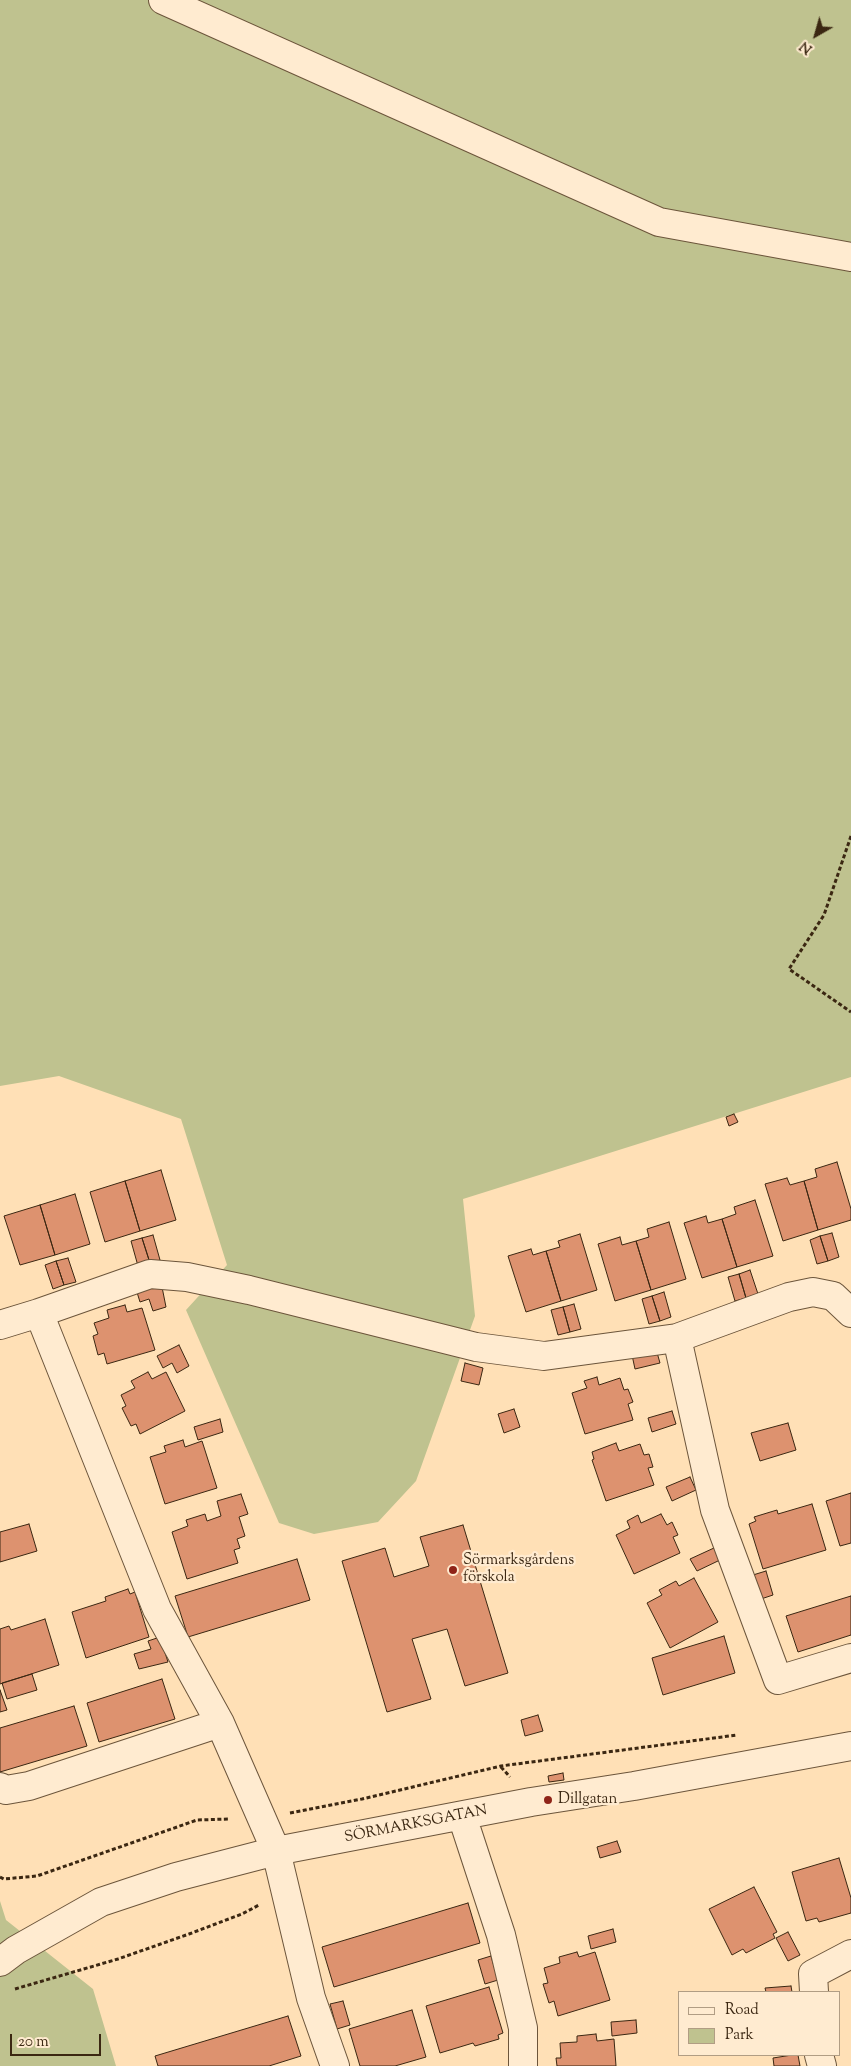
<!DOCTYPE html>
<meta charset="utf-8">
<style>
body{margin:0}
#map{position:relative;width:851px;height:2066px;overflow:hidden;background:#ffe0b6;font-family:"Sorts Mill Goudy",serif}
canvas{display:block}
.legend{position:absolute;left:678px;top:1991px;width:162px;height:65px;box-sizing:border-box;background:#ffebd0;border:1px solid #b19d84;margin:0;padding:6px 9px;list-style:none;font-size:15px;color:#3b2712}
.legend li{display:flex;align-items:center;gap:10px;height:25px}
.legend b{width:25px;border:1px solid #b19d84}
.north{position:absolute;left:791px;top:10px;width:50px;height:50px;-webkit-text-stroke:4px #ffebd0;paint-order:stroke;rotate:218deg;font-size:14px;font-weight:700;line-height:20px;text-align:center;color:#3b2712}
.north::after{content:'';display:block;margin:auto;width:18px;height:22px;background:#3b2712;clip-path:polygon(50% 0,100% 100%,50% 72%,0 100%)}
.scale{position:absolute;left:10px;top:2034px;width:91px;height:22px;box-sizing:border-box;border:2px solid #3b2712;border-top:0;padding-left:6px;font-size:15px;line-height:18px;white-space:nowrap;color:#3b2712;-webkit-text-stroke:4px #ffebd0;paint-order:stroke}
</style>
<div id="map">
<canvas width="851" height="2066"></canvas>
<ul class="legend">
<li><b style="height:6px;background:#ffebd0"></b>Road</li>
<li><b style="height:14px;background:#bfc28f"></b>Park</li>
</ul>
<div class="north">N</div>
<div class="scale">20 m</div>
</div>
<script>
const c = document.querySelector('canvas').getContext('2d');
c.lineJoin = 'round';
function fillPath(path, color) {
  c.fillStyle = color;
  c.fill(path, 'evenodd');
}
function toPath(rows) {
  const path = new Path2D();
  for (const r of rows) {
    path.moveTo(r[0], r[1]);
    for (let i = 2; i < r.length; i += 2) path.lineTo(r[i], r[i + 1]);
  }
  return path;
}
function trace(path, color, width, dash) {
  c.strokeStyle = color;
  c.lineWidth = width;
  c.lineCap = dash ? 'butt' : 'round';
  c.setLineDash(dash || []);
  c.stroke(path);
}
function write(font, color, halo, rows, align = 'center') {
  c.font = font + ' "Sorts Mill Goudy",serif';
  c.lineWidth = 4.5;
  c.setLineDash([]);
  c.textBaseline = 'middle';
  c.strokeStyle = halo;
  c.fillStyle = color;
  for (const [text, x, y, turn = 0] of rows) {
    c.save();
    c.translate(x, y);
    c.rotate((+turn || 0) * Math.PI / 180);
    c.textAlign = isNaN(turn) ? turn : align;
    if (halo) c.strokeText(text, 0, 0);
    c.fillText(text, 0, 0);
    c.restore();
  }
}
fillPath(toPath([
 [0,0,851,0,851,1077,463,1199,475,1316,416,1481,378,1522,314,1534,279,1523,186,1310,227,1265,181,1119,59,1076,0,1086],
 [0,1901,6,1920,93,1989,116,2066,0,2066]
]), '#bfc28f');
const building = toPath([
 [734,1114,738,1122,729,1126,726,1117,734,1114],
 [837,1162,851,1209,851,1220,818,1230,804,1181,817,1177,815,1169,837,1162],
 [161,1170,176,1220,140,1231,125,1181,161,1170],
 [787,1178,790,1185,804,1181,818,1230,783,1241,765,1184,787,1178],
 [125,1181,140,1231,105,1242,90,1192,125,1181],
 [75,1194,90,1244,55,1255,40,1205,75,1194],
 [755,1200,773,1256,737,1267,722,1219,736,1214,734,1207,755,1200],
 [40,1205,55,1255,20,1265,4,1216,40,1205],
 [706,1216,708,1223,722,1219,737,1267,702,1278,684,1223,706,1216],
 [669,1222,686,1279,651,1290,636,1241,649,1237,647,1229,669,1222],
 [832,1233,839,1257,828,1261,820,1236,832,1233],
 [580,1234,597,1290,561,1301,546,1251,560,1247,558,1241,580,1234],
 [153,1235,160,1260,150,1263,142,1238,153,1235],
 [820,1236,828,1261,817,1264,810,1240,820,1236],
 [620,1237,622,1245,636,1241,651,1290,615,1301,598,1244,620,1237],
 [142,1238,150,1263,138,1266,131,1241,142,1238],
 [531,1249,533,1255,546,1251,561,1301,526,1312,508,1256,531,1249],
 [68,1258,76,1282,64,1285,56,1261,68,1258],
 [56,1261,64,1285,53,1289,45,1265,56,1261],
 [750,1270,758,1294,746,1298,739,1274,750,1270],
 [739,1274,746,1298,735,1301,728,1277,739,1274],
 [161,1282,166,1307,153,1311,149,1299,140,1302,136,1289,161,1282],
 [664,1292,671,1317,660,1321,652,1296,664,1292],
 [652,1296,660,1321,649,1324,642,1299,652,1296],
 [574,1304,581,1329,570,1332,563,1307,574,1304],
 [125,1305,127,1312,142,1308,155,1350,107,1364,104,1353,98,1355,93,1336,98,1334,94,1323,109,1318,107,1310,125,1305],
 [563,1307,570,1332,558,1335,551,1310,563,1307],
 [179,1345,189,1366,177,1373,172,1363,163,1368,157,1356,179,1345],
 [656,1349,660,1363,635,1369,632,1355,656,1349],
 [465,1363,483,1368,479,1385,461,1381,465,1363],
 [148,1372,152,1379,166,1372,185,1411,140,1434,136,1424,131,1426,122,1408,126,1406,121,1395,135,1388,131,1381,148,1372],
 [597,1377,599,1385,620,1378,624,1390,628,1389,633,1402,628,1404,633,1420,585,1434,572,1393,587,1388,584,1381,597,1377],
 [514,1409,520,1427,504,1433,498,1414,514,1409],
 [672,1411,676,1424,652,1432,648,1418,672,1411],
 [220,1419,223,1432,198,1440,194,1427,220,1419],
 [788,1423,796,1450,760,1461,751,1433,788,1423],
 [183,1440,185,1447,202,1441,217,1488,165,1504,150,1457,166,1452,164,1446,183,1440],
 [616,1443,619,1451,640,1444,644,1455,649,1454,653,1467,648,1468,654,1485,606,1501,592,1460,594,1459,592,1452,616,1443],
 [690,1477,696,1490,672,1501,666,1487,690,1477],
 [851,1493,851,1543,840,1546,826,1501,851,1493],
 [241,1494,248,1514,239,1517,245,1536,237,1539,240,1548,234,1550,238,1563,187,1579,172,1532,188,1526,186,1520,205,1514,207,1521,221,1516,217,1501,241,1494],
 [812,1504,826,1550,763,1569,749,1524,756,1521,754,1517,777,1510,778,1514,812,1504],
 [661,1514,667,1525,672,1522,678,1535,673,1537,680,1553,634,1574,616,1535,630,1528,627,1521,638,1515,641,1523,661,1514],
 [29,1524,37,1551,0,1562,0,1532,29,1524],
 [463,1525,508,1673,465,1686,447,1629,412,1639,431,1699,387,1712,342,1561,385,1548,394,1577,429,1566,420,1537,463,1525],
 [714,1548,720,1560,697,1571,690,1559,714,1548],
 [297,1559,310,1600,188,1637,175,1596,297,1559],
 [766,1571,773,1595,761,1599,753,1575,766,1571],
 [694,1578,718,1622,670,1648,647,1603,662,1595,659,1590,676,1581,679,1586,694,1578],
 [128,1589,130,1594,135,1592,149,1637,86,1658,72,1612,106,1601,105,1597,128,1589],
 [851,1596,851,1635,798,1652,786,1616,851,1596],
 [45,1619,59,1665,0,1684,0,1629,9,1626,11,1630,45,1619],
 [724,1636,735,1673,663,1695,652,1658,724,1636],
 [160,1637,168,1662,139,1669,134,1654,151,1649,148,1641,160,1637],
 [32,1674,37,1690,7,1699,2,1683,32,1674],
 [162,1679,175,1719,99,1742,87,1703,162,1679],
 [0,1690,7,1710,0,1712,0,1690],
 [74,1706,87,1746,0,1772,0,1728,74,1706],
 [538,1715,543,1731,525,1736,521,1720,538,1715],
 [563,1773,564,1780,549,1782,548,1776,563,1773],
 [617,1841,621,1852,600,1858,597,1847,617,1841],
 [839,1858,851,1898,851,1913,819,1922,817,1918,806,1921,792,1872,839,1858],
 [754,1887,777,1932,773,1934,775,1938,746,1953,743,1949,732,1955,709,1909,754,1887],
 [468,1903,480,1943,334,1987,322,1947,468,1903],
 [613,1929,616,1942,591,1949,588,1936,613,1929],
 [788,1932,800,1955,788,1961,776,1938,788,1932],
 [577,1952,579,1957,595,1952,610,2000,558,2016,554,2001,549,2003,543,1984,548,1983,544,1968,560,1963,559,1957,577,1952],
 [491,1956,498,1980,485,1984,478,1960,491,1956],
 [791,1986,792,1992,766,1992,765,1988,791,1986],
 [489,1987,503,2033,498,2035,499,2039,475,2046,473,2043,440,2053,426,2006,489,1987],
 [343,2001,350,2025,337,2029,330,2004,343,2001],
 [412,2010,426,2057,395,2066,360,2066,349,2029,412,2010],
 [288,2016,301,2056,269,2066,158,2066,155,2056,288,2016],
 [636,2020,637,2033,612,2036,611,2022,636,2020],
 [596,2034,597,2041,614,2039,616,2066,557,2066,556,2058,561,2058,560,2043,577,2042,577,2036,596,2034],
 [792,2055,798,2055,800,2066,774,2066,773,2058,792,2055]
]);
fillPath(building, '#dd926f');
trace(building, '#3b2712', 1);
const minor = toPath([
 [163,0,659,222,851,257],
 [39,1313,150,1274,187,1277,249,1290,476,1347,544,1356,677,1338],
 [851,1313,833,1296,813,1292,789,1297,677,1338,715,1510,778,1680,851,1658],
 [0,1325,39,1313,157,1609,220,1723,276,1851,311,1998,335,2066],
 [0,1787,6,1790,29,1786,220,1723],
 [462,1816,501,1935,523,2028,523,2066],
 [0,1962,16,1950,101,1902,176,1877,276,1851,531,1802,634,1786,851,1746],
 [814,1992,813,1974,851,1954],
 [819,2055,822,2066]
]);
trace(minor, '#6c553b', 30);
trace(toPath([
 [851,836,824,915,789,969,851,1012],
 [501,1767,510,1777],
 [290,1813,362,1799,501,1766,737,1735],
 [0,1877,4,1879,37,1876,197,1820,229,1819],
 [15,1989,118,1959,189,1934,242,1914,259,1905]
]), '#3b2712', 3, [4, 2.5]);
trace(minor, '#ffebd0', 28);
for (const [x, y, r, color] of [
 [453,1570,5,"#8f2418"],
 [548,1800,5,"#8f2418"]
]) {
  const dot = new Path2D();
  dot.arc(x, y, r, 0, 2 * Math.PI);
  c.fillStyle = color;
  c.fill(dot);
  trace(dot, '#ffebd0', 2);
}
write('15px', '#3b2712', '#ffebd0', [
 ["Sörmarksgårdens",463,1561],
 ["förskola",463,1578],
 ["Dillgatan",558,1800]
], 'left');
write('15px', '#3b2712', '#ffebd0', [
 ["SÖRMARKSGATAN",416,1825,-11]
]);
</script>
